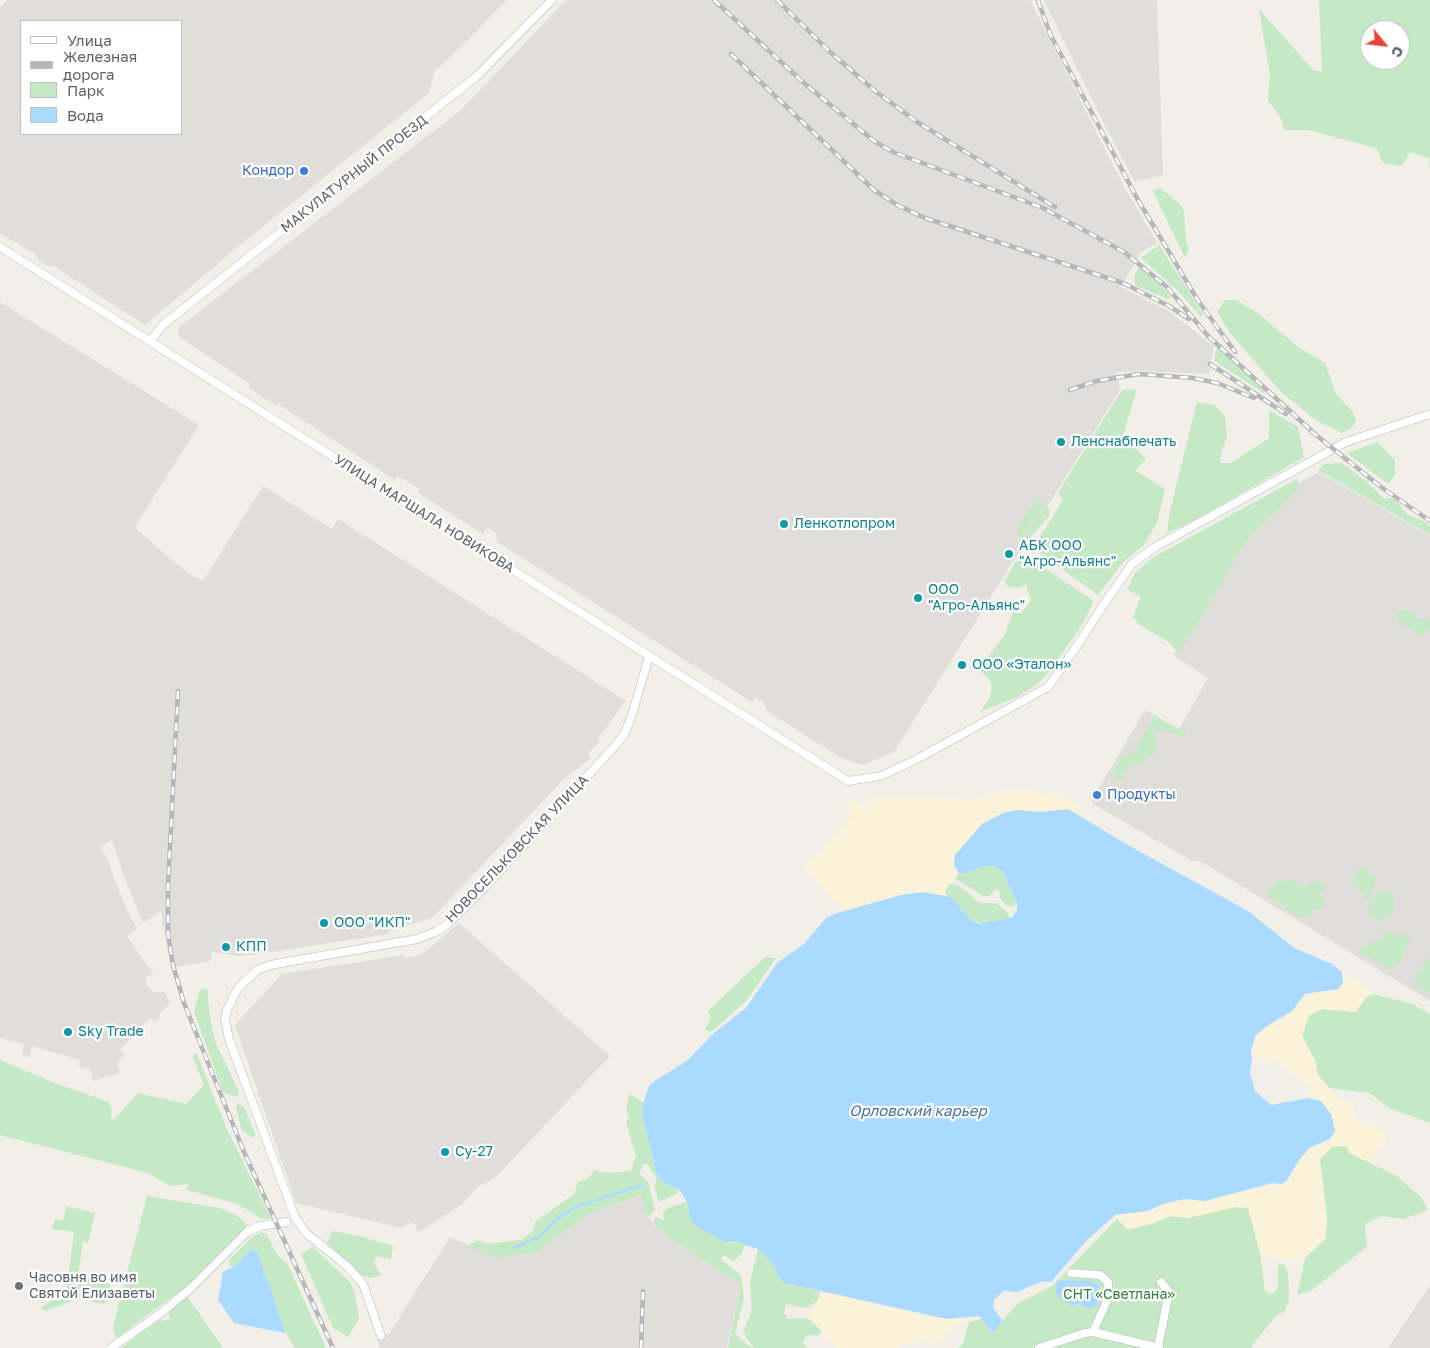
<!DOCTYPE html>
<meta charset="utf-8">
<style>
body{margin:0}
#map{position:relative;width:1430px;height:1348px;overflow:hidden;background:#f1efe8;font-family:"Golos Text",sans-serif}
canvas{display:block}
.legend{position:absolute;left:20px;top:20px;width:162px;height:115px;box-sizing:border-box;background:#fff;border:1px solid #bfc1c3;margin:0;padding:6px 9px;list-style:none;font-size:15px;color:#5f6368}
.legend li{display:flex;align-items:center;gap:10px;height:25px}
.legend b{width:25px;border:1px solid #bfc1c3}
.north{position:absolute;left:1360px;top:20px;width:50px;height:50px;box-sizing:border-box;background:#fff;border:1px solid #bfc1c3;border-radius:50%;rotate:119deg;font-size:14px;font-weight:700;line-height:20px;text-align:center;color:#5f6368}
.north::after{content:'';display:block;margin:auto;width:18px;height:22px;background:#ea4335;clip-path:polygon(50% 0,100% 100%,50% 72%,0 100%)}
</style>
<div id="map">
<canvas width="1430" height="1348"></canvas>
<ul class="legend">
<li><b style="height:6px;background:#fff"></b>Улица</li>
<li><b style="height:6px;background:#b6b7b8"></b>Железная дорога</li>
<li><b style="height:14px;background:#c5e8c5"></b>Парк</li>
<li><b style="height:14px;background:#aadaff"></b>Вода</li>
</ul>
<div class="north">С</div>
</div>
<script>
const c = document.querySelector('canvas').getContext('2d');
c.lineJoin = 'round';
function fillPath(path, color) {
  c.fillStyle = color;
  c.fill(path, 'evenodd');
}
function toPath(rows) {
  const path = new Path2D();
  for (const r of rows) {
    path.moveTo(r[0], r[1]);
    for (let i = 2; i < r.length; i += 2) path.lineTo(r[i], r[i + 1]);
  }
  return path;
}
function trace(path, color, width, dash) {
  c.strokeStyle = color;
  c.lineWidth = width;
  c.lineCap = dash ? 'butt' : 'round';
  c.setLineDash(dash || []);
  c.stroke(path);
}
function write(font, color, halo, rows, align = 'center') {
  c.font = font + ' "Golos Text",sans-serif';
  c.lineWidth = 4.5;
  c.setLineDash([]);
  c.textBaseline = 'middle';
  c.strokeStyle = halo;
  c.fillStyle = color;
  for (const [text, x, y, turn = 0] of rows) {
    c.save();
    c.translate(x, y);
    c.rotate((+turn || 0) * Math.PI / 180);
    c.textAlign = isNaN(turn) ? turn : align;
    if (halo) c.strokeText(text, 0, 0);
    c.fillText(text, 0, 0);
    c.restore();
  }
}
fillPath(toPath([
 [7,0,507,0,458,50,435,71,429,93,246,240,145,325,52,265,50,267,39,261,35,254,0,233,0,8],
 [21,21,181,21,181,134,21,134],
 [566,0,1030,0,1123,185,1157,243,1141,252,1121,287,1167,310,1214,346,1209,374,1138,371,1117,372,1120,390,894,752,863,765,841,758,767,711,763,702,756,697,752,702,497,542,496,533,493,530,487,527,483,534,417,492,419,489,398,476,395,480,278,404,276,406,249,388,250,384,179,337,178,328,461,110],
 [1044,0,1157,0,1163,175,1135,182,1103,122],
 [0,302,199,425,136,525,137,530,189,574,203,581,263,486,332,529,338,519,626,701,598,738,600,741,588,753,591,758,563,780,432,918,388,931,388,934,252,955,238,956,212,952,211,961,171,968,161,911,143,923,123,874,112,840,100,847,106,856,125,906,137,929,127,936,154,975,146,976,146,984,153,992,164,992,170,1003,159,1014,161,1017,155,1023,150,1018,120,1050,125,1055,117,1063,120,1073,93,1081,90,1070,79,1067,80,1060,32,1046,29,1057,22,1055,24,1044,0,1038],
 [1319,472,1430,536,1430,1001,1200,861,1192,861,1093,804,1092,800,1145,710,1179,729,1208,678,1173,655,1245,535,1300,482],
 [459,923,610,1056,496,1177,479,1186,461,1205,419,1232,415,1229,417,1226,411,1222,401,1228,296,1203,235,1025,282,974,404,955,405,959,415,956,424,953],
 [642,1195,645,1212,658,1230,741,1284,727,1348,380,1348,377,1337,389,1334,450,1237,497,1258,536,1252,594,1211],
 [1430,1285,1430,1348,1388,1348]
]), '#e0deda');
fillPath(toPath([
 [1319,0,1430,0,1430,172,1429,158,1410,152,1402,166,1383,163,1376,148,1308,130,1285,130,1280,117,1268,100,1270,75,1259,9,1313,70,1322,72],
 [1370,30,1400,30,1400,60,1370,60],
 [1160,188,1179,203,1184,211,1186,242,1189,248,1185,258,1153,191],
 [1159,245,1203,314,1201,317,1177,290,1141,258],
 [1139,267,1157,280,1171,297,1167,299,1135,285,1134,276],
 [1225,300,1236,300,1258,313,1298,347,1325,363,1336,394,1352,411,1356,419,1354,426,1342,433,1317,421,1281,392,1230,333,1217,312],
 [1217,346,1263,388,1265,394,1214,361],
 [1137,389,1123,435,1146,459,1135,470,1165,489,1157,523,1143,546,1125,560,1098,595,1033,548,1063,500,1058,493,1122,390],
 [1197,402,1214,405,1225,416,1227,435,1220,458,1221,463,1231,463,1269,438,1269,410,1298,427,1304,457,1195,520,1167,533,1170,511],
 [1377,442,1395,460,1395,475,1388,484,1347,453],
 [1342,463,1367,482,1384,499,1391,498,1397,501,1407,514,1427,523,1430,526,1430,535,1318,470,1324,464],
 [1297,479,1300,487,1247,539,1179,654,1170,643,1140,625,1133,617,1141,597,1127,589,1135,573,1152,558],
 [1036,499,1043,503,1022,538,1018,535,1017,529],
 [1045,506,1049,508,1049,516,1028,540,1025,537,1040,510],
 [1016,561,1035,562,1094,601,1082,625,1050,671,1035,686,1017,697,980,712,989,699,992,687,989,679,979,669,1004,636,1013,612,1021,614,1031,600,1026,584,1019,588,1009,587,1004,582],
 [1406,609,1410,610,1414,618,1427,619,1430,623,1430,629,1419,635,1406,625,1400,624,1397,619,1398,613],
 [1155,715,1177,729,1185,728,1187,731,1184,736,1159,730,1154,735,1158,743,1156,752,1147,758,1143,764,1131,765,1124,772,1122,780,1118,780,1114,772,1121,758,1135,751],
 [983,866,995,866,1003,872,1017,903,1012,907,1006,905,1000,898,1000,891,996,889,989,896,983,896,955,878,959,873,967,873],
 [1366,869,1370,874,1374,876,1376,881,1368,899,1365,900,1363,892,1353,884,1358,870],
 [1291,880,1305,886,1314,881,1322,881,1327,886,1319,893,1325,902,1321,911,1311,908,1307,919,1295,916,1284,906,1267,896,1270,888,1279,882],
 [950,884,958,885,980,903,996,903,1008,913,1009,919,983,924,971,920,951,897,946,895,945,890],
 [1387,891,1393,894,1394,909,1387,919,1381,921,1370,916,1367,911,1373,896],
 [1383,934,1401,934,1410,938,1399,964,1391,969,1361,953,1361,947,1369,943,1377,943],
 [765,957,776,958,747,1000,711,1032,705,1029,711,1018,708,1012,710,1009],
 [1429,958,1430,958,1430,994,1417,986,1415,978],
 [207,988,210,1018,216,1044,240,1094,235,1097,223,1092,194,1012,200,990],
 [1374,994,1412,1004,1430,1014,1430,1123,1391,1109,1369,1093,1329,1088,1318,1075,1315,1060,1302,1036,1309,1015,1323,1009,1355,1012,1366,997],
 [194,1053,197,1054,225,1125,271,1219,262,1219,238,1204,187,1190,188,1184,171,1186,148,1173,0,1135,0,1060,52,1082,109,1102,112,1110,111,1118,114,1120,138,1093,186,1104,204,1085,193,1057],
 [629,1093,644,1103,643,1119,657,1176,667,1185,679,1189,677,1193,661,1201,658,1200,655,1190,656,1176,652,1173,648,1164,643,1164,639,1174,648,1182,655,1210,650,1216,645,1212,641,1195,594,1211,536,1252,497,1258,469,1246,477,1240,486,1244,521,1240,533,1231,535,1222,574,1194,578,1182,588,1179,594,1170,605,1173,631,1171,636,1156,626,1122,629,1117,626,1111],
 [238,1103,244,1107,256,1136,252,1137,242,1131,236,1106],
 [1347,1146,1349,1153,1395,1175,1421,1197,1428,1210,1403,1219,1381,1216,1365,1224,1367,1247,1309,1292,1297,1295,1305,1258,1325,1239,1327,1217,1319,1160,1332,1147],
 [147,1196,220,1208,236,1215,248,1225,191,1283,116,1338,113,1326],
 [687,1202,724,1242,745,1244,742,1253,734,1261,723,1255,721,1259,741,1275,744,1298,735,1333,741,1340,753,1348,728,1348,741,1284,658,1230,653,1221,656,1217,664,1221,663,1214,667,1208],
 [67,1206,95,1213,88,1243,83,1242,78,1276,105,1281,110,1285,110,1292,108,1300,104,1304,92,1302,88,1287,79,1290,80,1298,45,1311,41,1308,67,1289,74,1232,52,1229,55,1219,63,1220],
 [1235,1207,1249,1208,1260,1253,1265,1291,1273,1294,1278,1288,1278,1265,1283,1264,1288,1273,1289,1300,1284,1312,1276,1316,1250,1348,958,1348,963,1343,969,1322,981,1319,992,1333,1017,1304,1052,1286,1117,1219,1128,1230,1154,1223,1170,1216,1188,1218],
 [332,1231,359,1236,393,1246,391,1259,377,1256,374,1263,381,1276,370,1278,361,1275,327,1243],
 [261,1232,266,1234,279,1257,287,1263,326,1348,295,1348,286,1333,257,1251,250,1250,235,1266,229,1267,230,1259,251,1238],
 [313,1247,350,1282,355,1294,359,1319,348,1337,333,1328,301,1254],
 [758,1249,773,1264,779,1278,784,1283,820,1291,817,1301,806,1308,786,1304,784,1313,788,1319,808,1318,821,1330,819,1335,810,1335,805,1338,803,1343,808,1348,754,1348,743,1332,752,1310,750,1282],
 [187,1296,223,1348,121,1348,158,1321,169,1320,169,1311]
]), '#c5e8c5');
fillPath(toPath([
 [1002,790,1027,790,1053,795,1072,801,1083,816,1068,809,1041,812,1017,810,955,855,954,865,959,873,945,890,946,895,919,892,901,895,863,904,844,912,805,868,852,818,847,804,858,802,865,811,870,807,869,798,977,799],
 [1342,972,1374,994,1366,997,1356,1012,1323,1009,1309,1015,1302,1036,1315,1060,1318,1075,1329,1088,1335,1095,1352,1105,1359,1124,1375,1126,1383,1131,1386,1140,1369,1162,1349,1153,1347,1146,1332,1147,1320,1160,1327,1217,1325,1239,1305,1258,1286,1260,1260,1253,1248,1208,1235,1207,1188,1218,1170,1216,1154,1223,1128,1229,1115,1215,1148,1211,1163,1204,1185,1199,1205,1201,1286,1182,1297,1163,1309,1148,1330,1139,1321,1102,1308,1098,1311,1088,1280,1064,1271,1060,1252,1057,1251,1050,1256,1035,1267,1026,1285,1017,1305,994,1343,983],
 [824,1292,916,1314,947,1319,966,1318,934,1346,918,1340,907,1341,899,1348,836,1348,808,1315]
]), '#fbf3d9');
fillPath(toPath([
 [1068,809,1126,844,1248,911,1294,948,1332,964,1342,972,1343,983,1338,989,1305,994,1292,1011,1267,1026,1256,1035,1251,1050,1252,1057,1250,1073,1255,1091,1271,1105,1308,1098,1321,1101,1331,1114,1335,1131,1330,1139,1309,1148,1297,1163,1286,1182,1281,1184,1272,1183,1205,1201,1184,1199,1163,1204,1148,1211,1115,1215,1085,1242,1051,1282,1043,1281,1017,1292,1004,1291,994,1300,993,1308,1003,1321,992,1333,979,1316,947,1319,784,1283,779,1278,773,1264,758,1249,736,1242,724,1242,696,1226,690,1219,688,1204,679,1189,667,1185,657,1176,643,1119,643,1104,649,1086,656,1080,688,1060,715,1032,746,1008,778,962,804,944,826,918,834,914,901,895,923,892,951,897,971,920,979,924,1012,917,1017,910,1017,903,1003,872,995,866,983,866,967,873,959,873,954,865,955,855,982,824,1003,813,1017,810,1041,812],
 [250,1250,257,1251,286,1333,234,1323,218,1300,223,1272,235,1266],
 [1060,1280,1088,1281,1100,1285,1097,1305,1090,1309,1079,1304,1072,1306,1059,1297,1056,1294,1056,1284]
]), '#aadaff');
trace(toPath([
 [514,1248,539,1237,556,1220,573,1208,642,1185]
]), '#aadaff', 2.5);
const minor = toPath([
 [0,247,848,781,881,776,917,759,1048,687,1075,649,1104,604,1132,564,1155,547,1346,442,1430,414],
 [150,341,164,324,477,76,552,0],
 [1071,1273,1100,1275,1108,1282,1109,1296,1093,1332],
 [381,1336,363,1284,348,1267,306,1233,295,1217,229,1039,225,1019,227,1010,238,988,257,970,270,965,417,939,435,932,448,924,486,886,615,746,625,733,632,715,649,656],
 [1158,1347,1169,1292,1161,1282],
 [111,1348,161,1313,190,1289,247,1232,260,1226,286,1222],
 [1039,1348,1085,1333,1093,1332,1159,1348]
]);
trace(minor, '#b5b8bc', 9);
trace(minor, '#fff', 8);
const rail = toPath([
 [714,0,805,84,874,141,893,152,1043,208,1124,252,1167,287,1208,336,1315,434],
 [777,0,828,50,875,91,917,122,1055,207],
 [1038,0,1050,34,1138,200,1197,299,1235,352],
 [731,54,874,190,899,206,925,218,1123,283,1169,306,1189,319],
 [1210,364,1286,414],
 [1070,390,1096,381,1139,374,1193,378,1217,383,1254,398],
 [1311,431,1381,487,1430,521],
 [178,691,168,886,168,934,173,965,184,1003,244,1152,333,1348],
 [641,1348,643,1291]
]);
trace(rail, '#b6b7b8', 4.5);
trace(rail, '#fff', 2.5, [8]);
for (const [x, y, r, color] of [
 [304,171,5,"#3f7fe0"],
 [1061,442,5,"#0f9aa8"],
 [784,524,5,"#0f9aa8"],
 [1009,554,5,"#0f9aa8"],
 [918,598,5,"#0f9aa8"],
 [962,665,5,"#0f9aa8"],
 [1097,795,5,"#3f7fe0"],
 [324,923,5,"#0f9aa8"],
 [226,947,5,"#0f9aa8"],
 [68,1032,5,"#0f9aa8"],
 [445,1152,5,"#0f9aa8"],
 [19,1286,5,"#6b7280"]
]) {
  const dot = new Path2D();
  dot.arc(x, y, r, 0, 2 * Math.PI);
  c.fillStyle = color;
  c.fill(dot);
  trace(dot, '#fff', 2);
}
write('14px', '#366cbe', '#fff', [
 ["Кондор",294,171],
 ["Продукты",1107,795,"left"]
], 'right');
write('14px', '#5f6368', '#fff', [
 ["МАКУЛАТУРНЫЙ ПРОЕЗД",354,174,-38],
 ["УЛИЦА МАРШАЛА НОВИКОВА",424,514,32],
 ["НОВОСЕЛЬКОВСКАЯ УЛИЦА",517,849,-46]
]);
write('14px', '#0d838f', '#fff', [
 ["Ленснабпечать",1071,442],
 ["Ленкотлопром",794,524],
 ["АБК ООО",1019,546],
 ["\"Агро-Альянс\"",1019,562],
 ["ООО",928,590],
 ["\"Агро-Альянс\"",928,606],
 ["ООО «Эталон»",972,665],
 ["ООО \"ИКП\"",334,923],
 ["КПП",236,947],
 ["Sky Trade",78,1032],
 ["Су-27",455,1152]
], 'left');
write('14px', '#5b616d', '#fff', [
 ["Часовня во имя",29,1278],
 ["Святой Елизаветы",29,1294]
], 'left');
write('14px', '#348238', '#fff', [
 ["СНТ «Светлана»",1119,1295]
]);
write('italic 15px', '#4174aa', '#fff', [
 ["Орловский карьер",918,1111]
]);
</script>
